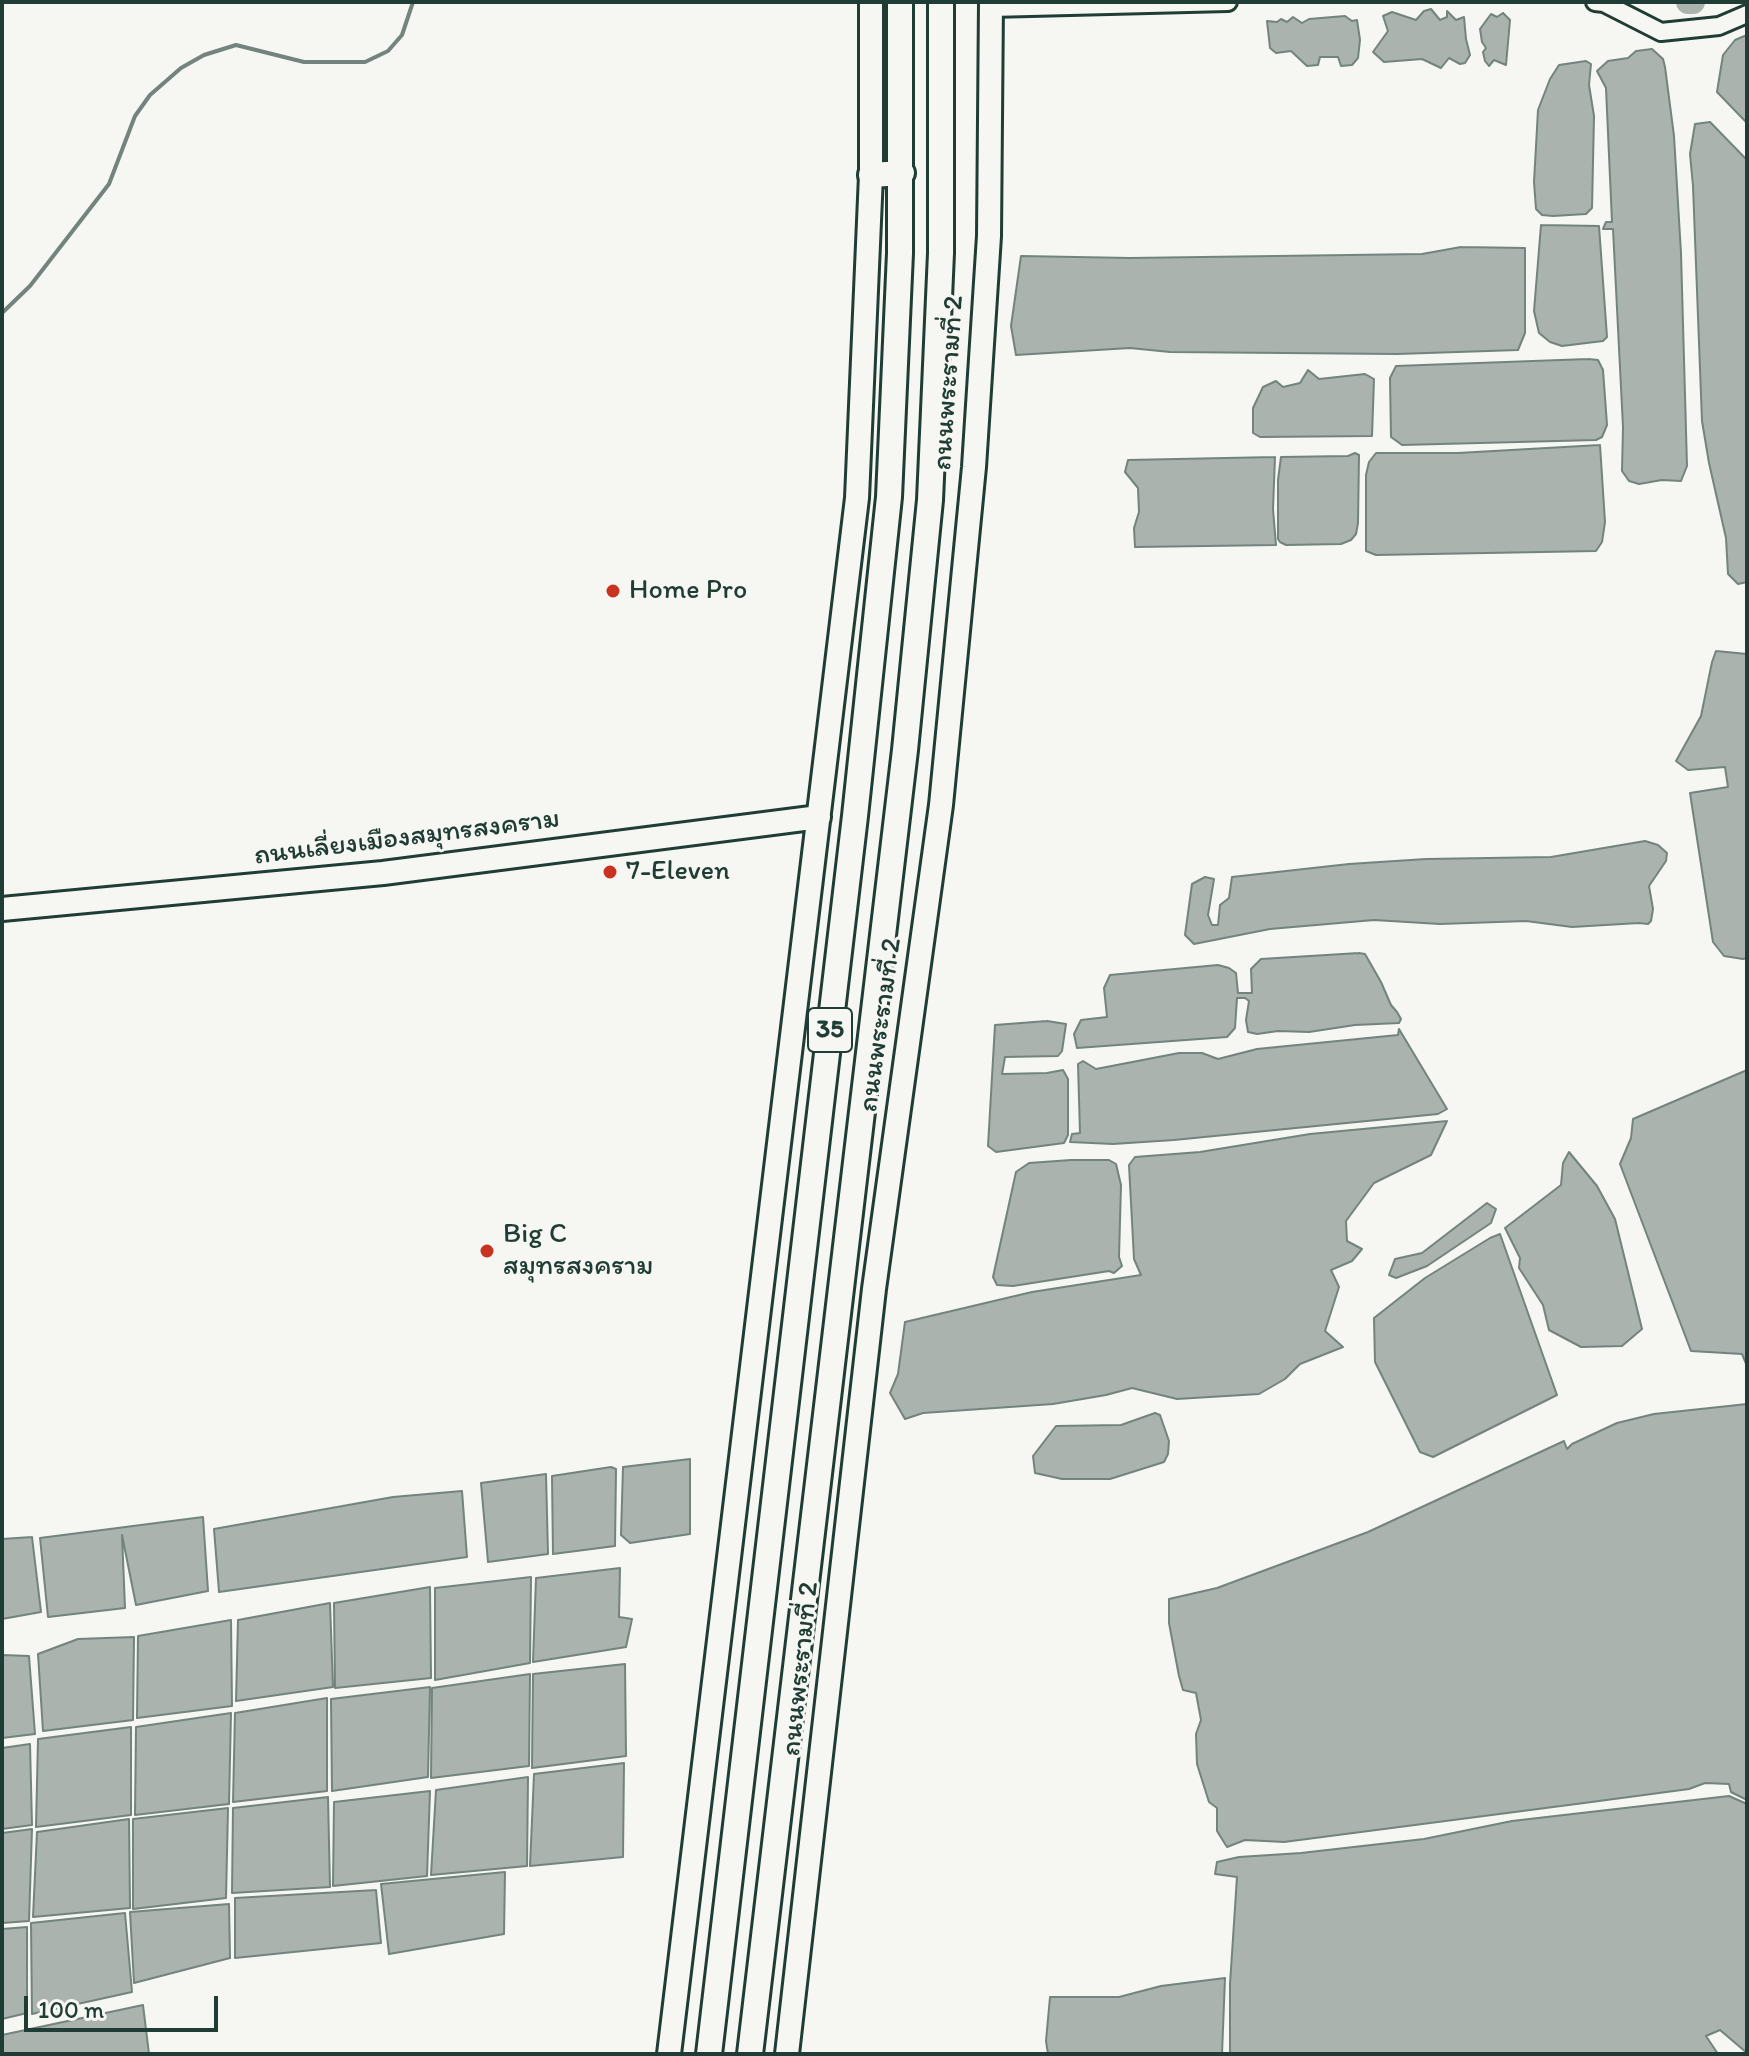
<!DOCTYPE html>
<meta charset="utf-8">
<style>
body{margin:0}
#map{position:relative;width:1749px;height:2056px;overflow:hidden;background:#f6f6f2;font-family:Itim,sans-serif}
canvas{display:block}
.frame{position:absolute;inset:0;border:4px solid #1f3d34;pointer-events:none}
.scale{position:absolute;left:24px;top:1996px;width:194px;height:36px;box-sizing:border-box;border:4px solid #1f3d34;border-top:0;padding-left:10px;font-size:24px;line-height:28px;white-space:nowrap;color:#1f3d34;-webkit-text-stroke:6px #f6f6f2;paint-order:stroke}
</style>
<div id="map">
<canvas width="1749" height="2056"></canvas>
<div class="frame"></div>
<div class="scale">100 m</div>
</div>
<script>
const c = document.querySelector('canvas').getContext('2d');
c.lineJoin = 'round';
function fillPath(path, color) {
  c.fillStyle = color;
  c.fill(path, 'evenodd');
}
function toPath(rows) {
  const path = new Path2D();
  for (const r of rows) {
    path.moveTo(r[0], r[1]);
    for (let i = 2; i < r.length; i += 2) path.lineTo(r[i], r[i + 1]);
  }
  return path;
}
function trace(path, color, width, dash) {
  c.strokeStyle = color;
  c.lineWidth = width;
  c.lineCap = dash ? 'butt' : 'round';
  c.setLineDash(dash || []);
  c.stroke(path);
}
function write(font, color, halo, rows, align = 'center') {
  c.font = font + ' Itim,"Playpen Sans Thai",sans-serif';
  c.lineWidth = 6;
  c.setLineDash([]);
  c.textBaseline = 'middle';
  c.strokeStyle = halo;
  c.fillStyle = color;
  for (const [text, x, y, turn = 0] of rows) {
    c.save();
    c.translate(x, y);
    c.rotate((+turn || 0) * Math.PI / 180);
    c.textAlign = isNaN(turn) ? turn : align;
    if (halo) c.strokeText(text, 0, 0);
    c.fillText(text, 0, 0);
    c.restore();
  }
}
const water = toPath([
 [1431,9,1440,20,1447,17,1447,11,1456,20,1464,17,1466,39,1470,55,1465,63,1460,64,1449,58,1441,68,1422,59,1384,62,1373,52,1388,31,1383,16,1392,12,1416,20,1424,11,1431,9],
 [1503,13,1510,20,1506,65,1494,60,1489,66,1485,61,1483,52,1486,48,1482,42,1480,29,1491,14,1497,17,1503,13],
 [1345,16,1352,21,1357,20,1360,40,1358,58,1352,65,1341,66,1338,57,1320,57,1318,65,1307,66,1291,51,1276,53,1270,48,1267,21,1277,22,1281,19,1287,22,1293,17,1302,23,1309,19,1345,16],
 [1747,35,1747,123,1717,92,1723,55,1735,40,1747,35],
 [1652,49,1663,59,1665,67,1674,136,1681,253,1687,466,1681,481,1662,480,1639,484,1629,481,1622,471,1623,427,1613,229,1603,229,1606,222,1612,222,1606,88,1597,71,1608,61,1628,58,1636,51,1652,49],
 [1586,61,1591,64,1589,85,1594,116,1592,208,1586,214,1553,216,1542,215,1536,209,1534,182,1538,110,1550,79,1559,65,1586,61],
 [1710,122,1747,160,1747,582,1738,584,1728,574,1726,538,1709,463,1702,421,1693,186,1690,154,1695,124,1710,122],
 [1541,225,1599,226,1607,337,1603,341,1562,346,1550,342,1539,333,1534,311,1541,225],
 [1461,247,1525,248,1525,333,1518,350,1397,354,1170,352,1130,348,1016,355,1011,326,1021,256,1130,258,1422,254,1461,247],
 [1588,359,1598,360,1603,370,1607,425,1602,437,1596,440,1402,445,1391,437,1390,378,1396,366,1588,359],
 [1308,370,1319,379,1365,374,1374,379,1372,436,1260,437,1253,433,1253,408,1263,387,1276,381,1283,387,1300,383,1308,370],
 [1600,445,1605,522,1602,542,1596,551,1376,555,1366,551,1366,475,1369,462,1376,453,1458,453,1600,445],
 [1355,453,1359,455,1358,523,1356,534,1351,540,1341,544,1286,545,1280,542,1278,539,1278,480,1281,457,1348,456,1355,453],
 [1275,457,1273,509,1276,545,1135,547,1134,528,1139,512,1138,488,1125,472,1128,460,1275,457],
 [1716,651,1747,654,1747,958,1743,959,1724,956,1713,942,1690,793,1728,787,1725,767,1688,770,1676,761,1701,716,1712,662,1716,651],
 [1645,841,1658,845,1667,853,1666,861,1649,886,1653,909,1651,921,1648,924,1639,923,1572,927,1526,921,1440,924,1374,920,1270,929,1194,944,1185,935,1192,884,1205,877,1214,879,1208,915,1212,925,1218,925,1220,905,1229,898,1232,877,1349,864,1426,859,1551,857,1645,841],
 [1359,953,1365,954,1381,982,1391,1005,1397,1012,1401,1019,1399,1023,1355,1025,1309,1032,1278,1031,1257,1034,1248,1032,1246,1020,1249,1001,1245,998,1237,998,1235,1028,1227,1037,1077,1048,1074,1034,1081,1020,1107,1017,1104,988,1110,975,1218,965,1229,968,1236,973,1238,993,1252,993,1251,969,1261,959,1359,953],
 [1047,1021,1066,1024,1062,1051,1058,1056,1005,1057,1002,1074,1047,1073,1063,1070,1068,1079,1068,1135,1064,1143,996,1152,988,1146,995,1025,1047,1021],
 [1399,1029,1447,1109,1438,1114,1174,1140,1113,1144,1070,1142,1072,1134,1080,1133,1078,1064,1083,1061,1096,1069,1179,1053,1202,1053,1218,1059,1257,1049,1398,1035,1399,1029],
 [1747,1070,1747,1366,1742,1354,1691,1351,1620,1164,1631,1138,1633,1119,1747,1070],
 [1447,1121,1431,1155,1374,1183,1346,1221,1347,1241,1362,1249,1352,1261,1331,1270,1339,1287,1325,1331,1343,1347,1300,1364,1285,1379,1259,1394,1177,1399,1132,1388,1106,1395,1053,1404,923,1413,905,1419,890,1393,898,1374,905,1322,1032,1292,1141,1275,1134,1259,1129,1165,1135,1157,1200,1152,1310,1134,1447,1121],
 [1569,1152,1597,1186,1615,1219,1642,1329,1622,1346,1581,1347,1549,1330,1543,1305,1519,1268,1520,1258,1505,1228,1561,1185,1563,1163,1569,1152],
 [1071,1160,1109,1160,1116,1164,1121,1185,1119,1257,1122,1266,1114,1273,1109,1271,1013,1286,997,1285,993,1277,1016,1172,1029,1163,1071,1160],
 [1487,1203,1496,1209,1491,1223,1427,1266,1396,1278,1389,1275,1395,1259,1422,1253,1487,1203],
 [1500,1234,1557,1395,1433,1457,1420,1452,1375,1362,1374,1318,1425,1278,1490,1238,1500,1234],
 [1747,1404,1747,1800,1731,1792,1729,1784,1705,1783,1689,1789,1584,1803,1284,1842,1245,1840,1227,1847,1217,1831,1217,1808,1209,1802,1197,1764,1196,1734,1201,1720,1196,1693,1183,1690,1179,1676,1169,1623,1169,1599,1217,1588,1368,1532,1564,1441,1567,1449,1572,1444,1617,1423,1654,1414,1747,1404],
 [1155,1413,1160,1415,1169,1441,1168,1454,1164,1462,1110,1479,1062,1479,1035,1473,1033,1456,1056,1426,1121,1425,1155,1413],
 [690,1459,690,1534,630,1543,621,1535,623,1467,690,1459],
 [611,1467,616,1469,615,1546,553,1554,552,1476,611,1467],
 [546,1474,548,1554,488,1562,481,1483,546,1474],
 [462,1491,467,1557,219,1592,214,1529,393,1497,462,1491],
 [203,1517,208,1591,136,1605,122,1535,125,1608,48,1617,40,1538,203,1517],
 [32,1537,41,1612,2,1619,2,1539,32,1537],
 [620,1568,619,1617,632,1619,626,1647,533,1662,536,1578,620,1568],
 [531,1577,530,1663,435,1680,435,1588,531,1577],
 [430,1587,431,1678,335,1688,334,1603,430,1587],
 [330,1603,333,1687,236,1701,238,1620,330,1603],
 [231,1620,232,1706,137,1718,138,1636,231,1620],
 [134,1637,133,1720,43,1731,38,1654,78,1639,134,1637],
 [2,1655,29,1656,35,1734,2,1738,2,1655],
 [625,1664,626,1756,532,1768,533,1674,625,1664],
 [530,1674,529,1766,431,1778,432,1688,530,1674],
 [430,1687,428,1777,332,1791,331,1699,430,1687],
 [327,1698,327,1791,233,1802,235,1713,327,1698],
 [231,1713,229,1804,135,1815,136,1727,231,1713],
 [131,1727,131,1815,36,1827,38,1739,131,1727],
 [30,1744,32,1825,2,1829,2,1748,30,1744],
 [624,1763,623,1857,530,1866,534,1774,624,1763],
 [528,1777,527,1866,431,1875,436,1790,528,1777],
 [430,1791,427,1876,333,1886,334,1802,430,1791],
 [1729,1796,1747,1804,1747,2053,1720,2030,1706,2036,1718,2054,1230,2054,1230,1984,1237,1877,1215,1874,1217,1862,1239,1857,1301,1853,1424,1839,1512,1821,1729,1796],
 [328,1797,330,1887,232,1893,233,1808,328,1797],
 [228,1808,226,1898,133,1909,133,1819,228,1808],
 [129,1819,130,1908,33,1917,37,1832,129,1819],
 [32,1829,29,1921,2,1923,2,1833,32,1829],
 [505,1872,504,1934,389,1954,381,1884,505,1872],
 [376,1890,381,1943,235,1958,235,1898,376,1890],
 [229,1904,230,1958,134,1983,130,1912,229,1904],
 [125,1913,132,1992,32,2014,31,1923,125,1913],
 [27,1927,27,2013,2,2019,2,1929,27,1927],
 [1225,1978,1222,2054,1048,2054,1046,2041,1050,1997,1119,1997,1161,1986,1225,1978],
 [143,2005,149,2054,2,2054,2,2035,143,2005]
]);
fillPath(water, '#aab3ae');
trace(water, '#72847d', 2);
trace(toPath([
 [2,313,30,286,109,184,135,116,150,95,181,68,204,55,236,45,304,62,365,62,388,51,402,35,413,2]
]), '#72847d', 4);
trace(toPath([
 [1688,2,1693,2]
]), '#aab3ae', 24);
const minor = toPath([
 [1595,2,1604,3,1661,32,1719,26,1747,14],
 [991,8,1228,2]
]);
const major = toPath([
 [2,909,383,873,819,817],
 [669,2054,857,498,871,175,871,2],
 [787,2054,874,1289,941,805,974,467,989,236,991,2]
]);
const highway = toPath([
 [871,175,902,173],
 [709,2054,855,816,889,497,900,253,900,2],
 [750,2054,905,750,930,500,941,253,941,2]
]);
trace(minor, '#1f3d34', 22);
trace(major, '#1f3d34', 28);
trace(highway, '#1f3d34', 30);
trace(minor, '#f6f6f2', 16);
trace(major, '#f6f6f2', 22);
trace(highway, '#f6f6f2', 24);
for (const [x, y, r, color] of [
 [613,591,8,"#c8321e"],
 [610,872,8,"#c8321e"],
 [487,1251,8,"#c8321e"]
]) {
  const dot = new Path2D();
  dot.arc(x, y, r, 0, 2 * Math.PI);
  c.fillStyle = color;
  c.fill(dot);
  trace(dot, '#f6f6f2', 3);
}
for (const [x, y, w] of [
 [830,1030,44]
]) {
  const box = new Path2D();
  box.roundRect(x - w / 2, y - 22, w, 44, 6);
  c.fillStyle = '#f6f6f2';
  c.fill(box);
  trace(box, '#1f3d34', 2);
}
write('bold 26px', '#1f3d34', null, [
 ["35",830,1030]
]);
write('28px', '#1f3d34', '#f6f6f2', [
 ["ถนนพระรามที่ 2",949,383,-86],
 ["ถนนเลี่ยงเมืองสมุทรสงคราม",407,838,-7],
 ["ถนนพระรามที่ 2",881,1025,-82],
 ["ถนนพระรามที่ 2",801,1669,-84]
]);
write('28px', '#1f3d34', '#f6f6f2', [
 ["Home Pro",629,591],
 ["7-Eleven",626,872],
 ["Big C",503,1235],
 ["สมุทรสงคราม",503,1267]
], 'left');
</script>
